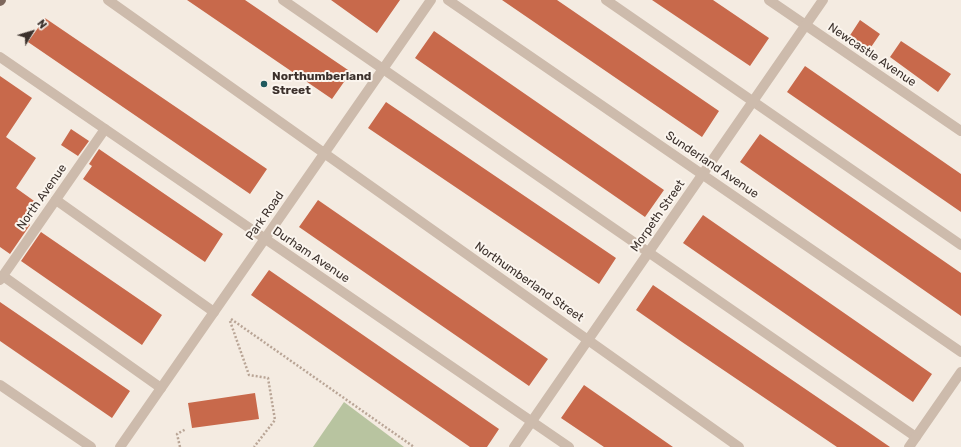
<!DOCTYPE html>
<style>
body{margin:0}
#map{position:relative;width:961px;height:447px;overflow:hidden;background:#f4ebe1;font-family:Rubik,sans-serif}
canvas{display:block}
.north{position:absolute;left:12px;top:12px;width:40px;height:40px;-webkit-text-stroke:3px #fbf5ee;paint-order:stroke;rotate:52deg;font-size:11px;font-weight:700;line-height:16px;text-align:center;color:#3b302b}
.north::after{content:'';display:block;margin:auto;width:14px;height:18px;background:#3b302b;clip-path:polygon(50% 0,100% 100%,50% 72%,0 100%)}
</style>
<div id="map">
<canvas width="961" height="447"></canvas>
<div class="north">N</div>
</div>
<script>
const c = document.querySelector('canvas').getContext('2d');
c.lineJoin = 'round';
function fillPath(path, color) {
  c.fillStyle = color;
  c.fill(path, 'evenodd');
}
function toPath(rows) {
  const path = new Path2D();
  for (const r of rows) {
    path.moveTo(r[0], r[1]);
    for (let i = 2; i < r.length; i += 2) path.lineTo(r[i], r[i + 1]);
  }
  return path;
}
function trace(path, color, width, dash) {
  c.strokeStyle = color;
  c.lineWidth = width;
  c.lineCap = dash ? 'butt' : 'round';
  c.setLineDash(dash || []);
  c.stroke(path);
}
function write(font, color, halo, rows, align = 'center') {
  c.font = font + ' Rubik,sans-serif';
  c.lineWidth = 4;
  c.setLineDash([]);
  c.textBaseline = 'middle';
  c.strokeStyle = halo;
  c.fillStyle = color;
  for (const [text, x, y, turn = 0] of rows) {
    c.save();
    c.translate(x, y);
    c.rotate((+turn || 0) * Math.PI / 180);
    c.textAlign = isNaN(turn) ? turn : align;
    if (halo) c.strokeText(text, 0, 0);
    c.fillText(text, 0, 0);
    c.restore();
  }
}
fillPath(toPath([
 [344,402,404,447,313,447]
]), '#b8c4a0');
fillPath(toPath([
 [187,0,245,0,351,72,332,99],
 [331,0,400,0,377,33],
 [502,0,557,0,719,111,702,137],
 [652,0,713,0,769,38,750,66],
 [45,18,267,169,250,194,28,42],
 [860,20,880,34,867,53,847,40],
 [434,31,664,190,645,217,415,58],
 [901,41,951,74,938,92,890,57],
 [805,66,961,174,961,212,787,92],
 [0,76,32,98,6,137,36,158,16,188,37,203,25,221,30,225,10,254,0,247],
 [386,102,616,258,599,284,368,128],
 [71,129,89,141,78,156,61,145],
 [760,134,961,273,961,316,740,162],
 [99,149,223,234,205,262,83,179,92,166,89,164],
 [318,200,548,359,529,386,299,227],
 [703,215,932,374,913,402,683,243],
 [41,232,162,315,142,345,21,261],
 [269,270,499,429,487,447,470,447,251,295],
 [653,285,861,427,890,447,837,447,682,342,636,310],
 [0,302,130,391,112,418,0,341],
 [584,385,630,417,673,447,604,447,561,418],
 [255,393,259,419,192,428,188,403]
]), '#c8694b');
trace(toPath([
 [231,319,414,447],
 [230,321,249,375,268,378,275,420,254,447],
 [180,447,177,434,186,429]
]), '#b9a596', 2.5, [2, 2]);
trace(toPath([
 [283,0,916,437],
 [448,0,961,352],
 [606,0,961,245],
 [769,0,961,131],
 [0,57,569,447],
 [56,200,214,312],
 [3,276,161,388],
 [0,385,91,447]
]), '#cdbbac', 10);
trace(toPath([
 [108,0,739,447],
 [0,280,105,129],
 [120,447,431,0],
 [514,447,823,0],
 [909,447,961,372]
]), '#cdbbac', 10);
trace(toPath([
 [0,1,1,0]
]), '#7d675c', 10);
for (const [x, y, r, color] of [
 [264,84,4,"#1f5a5e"]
]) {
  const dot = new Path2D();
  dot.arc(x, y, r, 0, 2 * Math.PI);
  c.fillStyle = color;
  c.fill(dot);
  trace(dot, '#fbf5ee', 1.5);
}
write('12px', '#3b302b', '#fbf5ee', [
 ["Newcastle Avenue",872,55,34],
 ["Sunderland Avenue",712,165,34],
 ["North Avenue",42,197,-55],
 ["Park Road",265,216,-55],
 ["Morpeth Street",658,216,-55],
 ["Durham Avenue",311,255,34],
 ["Northumberland Street",529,282,35]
]);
write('bold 12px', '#3b302b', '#fbf5ee', [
 ["Northumberland",272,77],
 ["Street",272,91]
], 'left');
</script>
